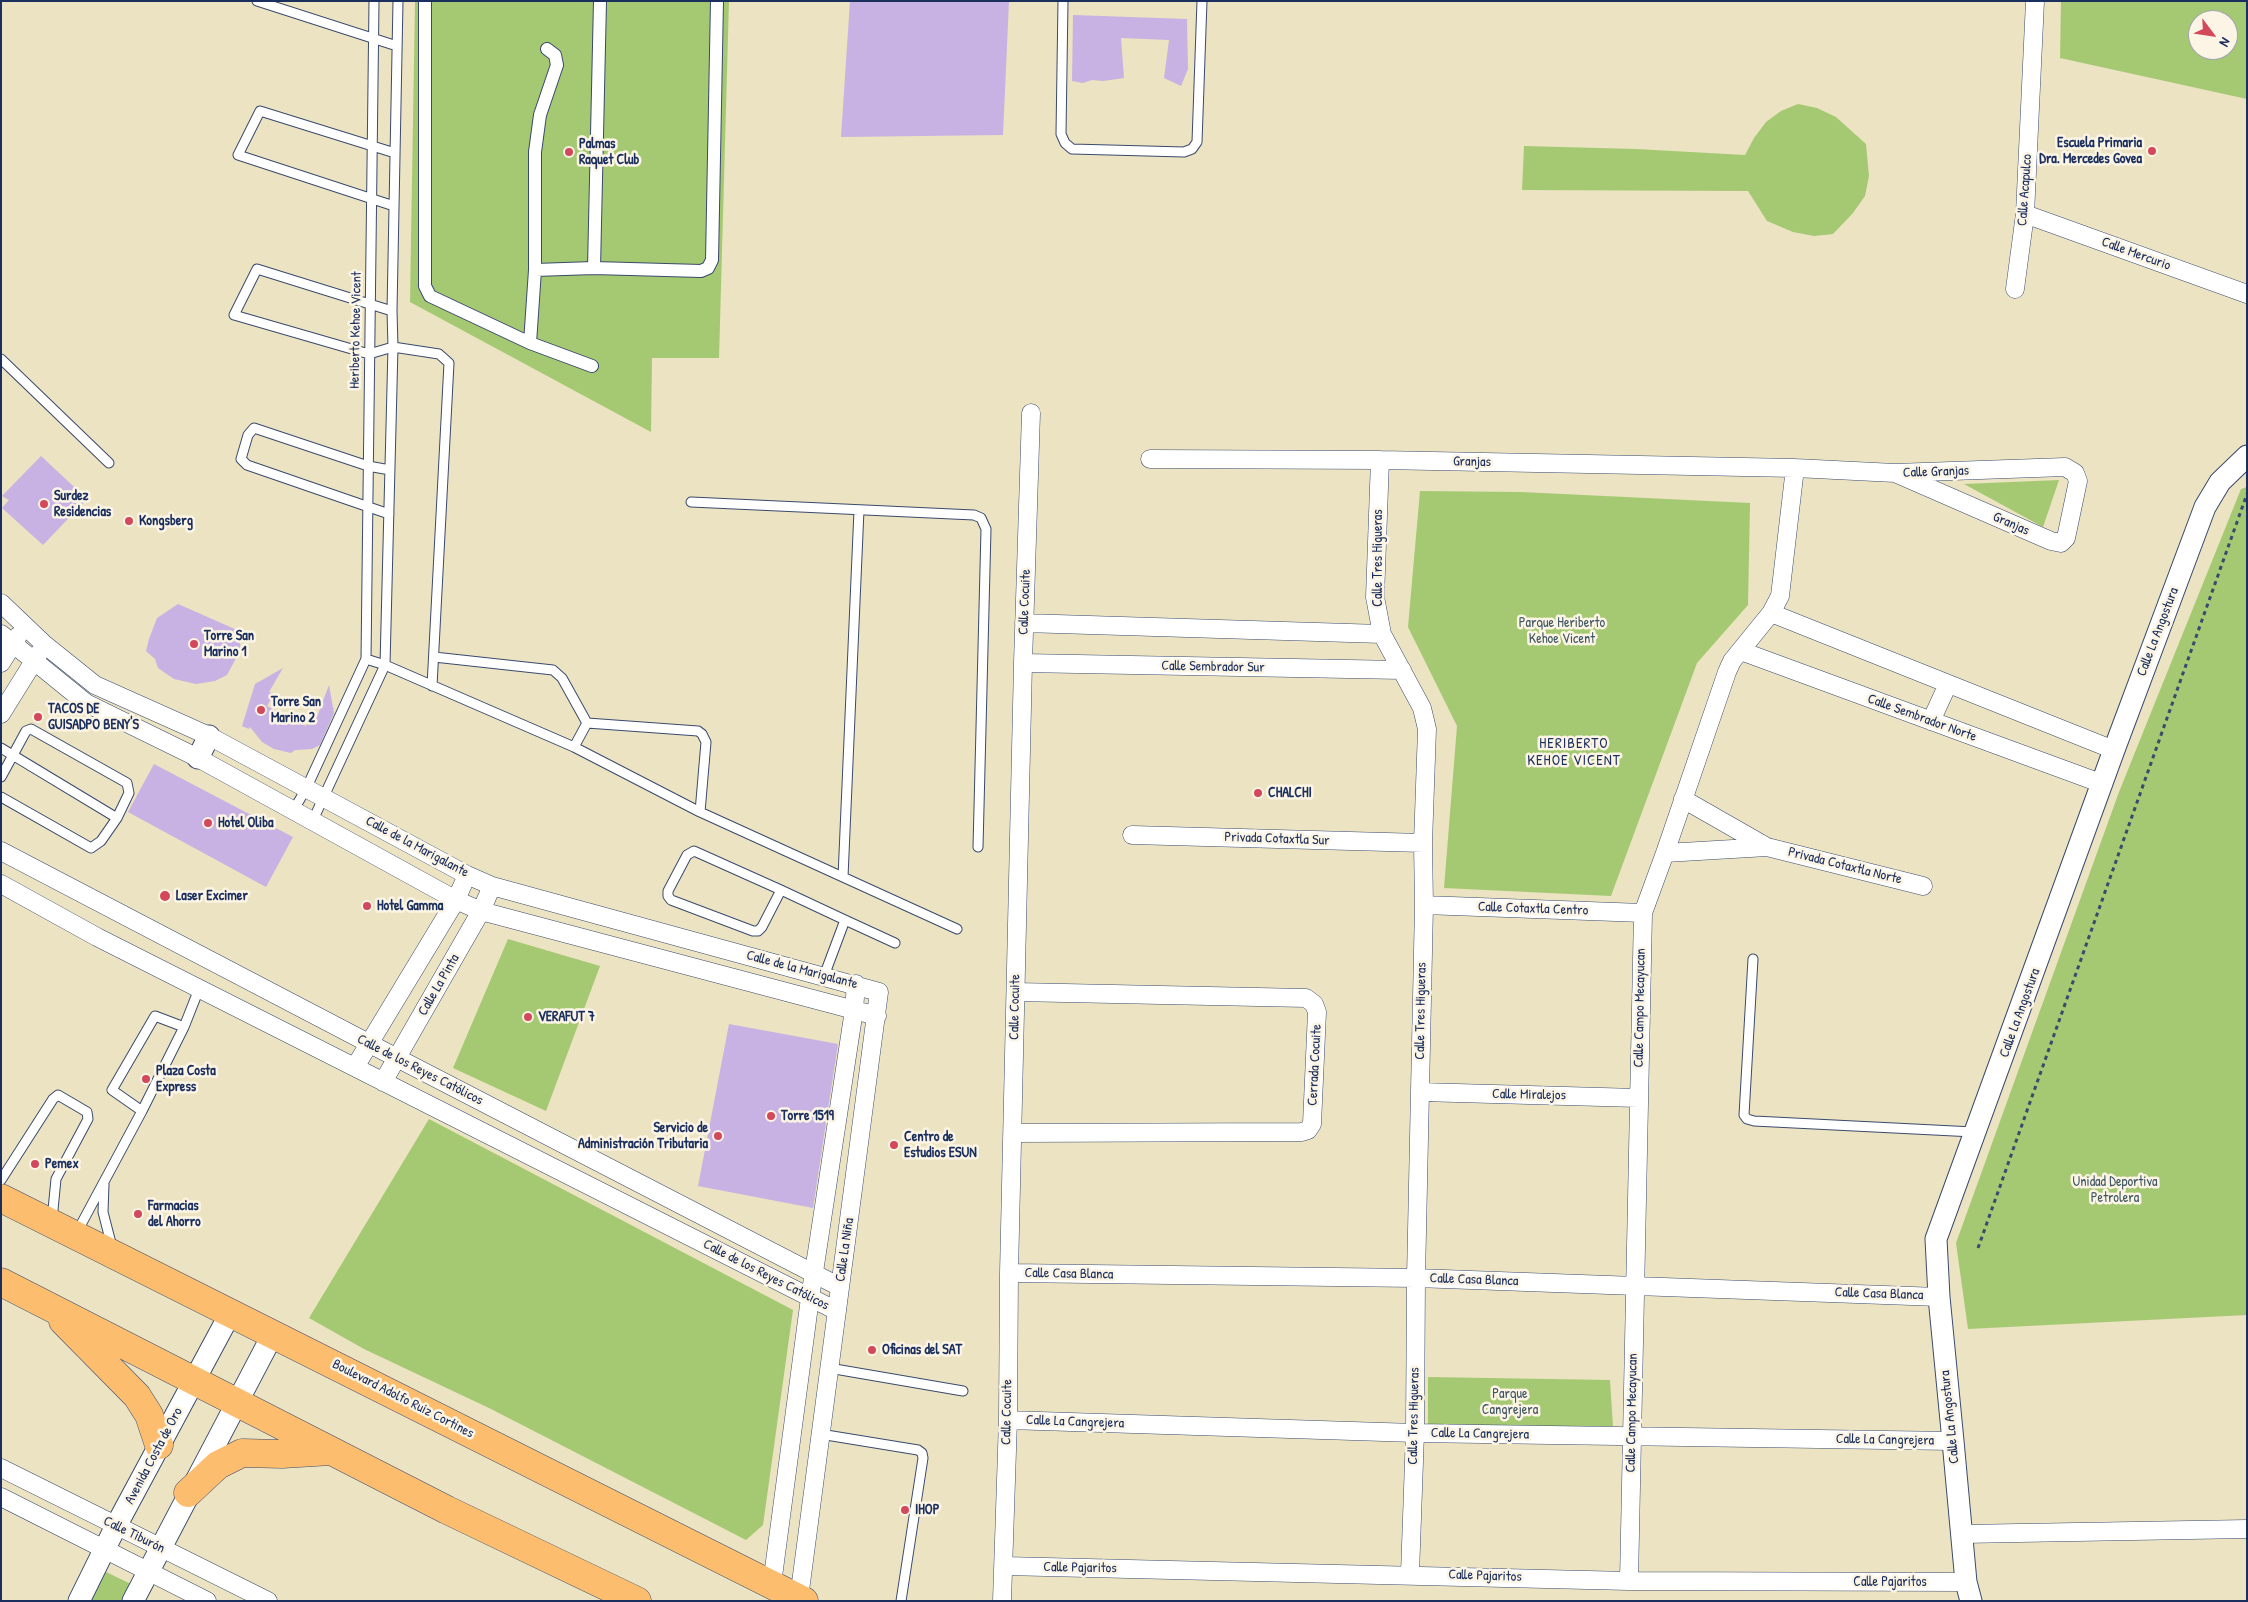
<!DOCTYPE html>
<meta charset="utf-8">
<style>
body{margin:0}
#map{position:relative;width:2248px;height:1602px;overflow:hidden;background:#ebe3c1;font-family:"Patrick Hand",sans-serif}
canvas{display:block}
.frame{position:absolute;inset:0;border:2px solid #1b2f5e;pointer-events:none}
.north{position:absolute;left:2188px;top:10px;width:50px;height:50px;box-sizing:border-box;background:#fcf5e5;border:1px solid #a2a6af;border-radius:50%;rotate:121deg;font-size:14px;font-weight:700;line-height:20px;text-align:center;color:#1b2f5e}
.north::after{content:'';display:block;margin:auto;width:18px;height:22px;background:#d1495b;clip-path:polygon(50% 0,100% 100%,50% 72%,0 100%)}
</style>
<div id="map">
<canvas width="2248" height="1602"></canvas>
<div class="frame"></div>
<div class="north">N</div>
</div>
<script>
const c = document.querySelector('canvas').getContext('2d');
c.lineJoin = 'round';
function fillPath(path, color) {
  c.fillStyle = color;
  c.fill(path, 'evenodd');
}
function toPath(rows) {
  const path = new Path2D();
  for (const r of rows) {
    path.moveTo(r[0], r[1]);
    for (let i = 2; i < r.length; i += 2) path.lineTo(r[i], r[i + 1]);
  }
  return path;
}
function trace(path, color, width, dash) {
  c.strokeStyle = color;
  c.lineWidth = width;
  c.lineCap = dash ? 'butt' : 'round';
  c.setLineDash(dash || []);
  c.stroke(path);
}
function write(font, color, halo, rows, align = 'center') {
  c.font = font + ' "Patrick Hand",sans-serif';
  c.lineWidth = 5;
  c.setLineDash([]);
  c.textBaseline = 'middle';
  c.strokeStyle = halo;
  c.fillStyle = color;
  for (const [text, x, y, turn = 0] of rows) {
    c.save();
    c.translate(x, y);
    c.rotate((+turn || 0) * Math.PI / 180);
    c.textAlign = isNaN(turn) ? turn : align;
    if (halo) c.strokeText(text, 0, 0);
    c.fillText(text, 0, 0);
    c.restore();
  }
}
fillPath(toPath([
 [415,1,729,1,719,358,652,358,651,432,410,302],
 [2061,1,2247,1,2247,99,2060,58],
 [2198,20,2228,20,2228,50,2198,50],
 [1798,104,1817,108,1836,117,1866,144,1869,176,1865,196,1853,213,1833,234,1814,236,1793,232,1767,221,1748,191,1522,190,1524,146,1636,149,1745,155,1754,138,1766,122,1781,111],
 [2059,480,2043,527,1964,484],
 [2247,487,2247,1315,1968,1329,1956,1243,2119,792,2241,489],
 [1420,491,1521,492,1750,503,1748,605,1697,663,1611,896,1444,888,1457,726,1408,627],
 [508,939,600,966,546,1111,453,1068],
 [429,1119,793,1310,763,1525,746,1540,491,1409,364,1349,309,1318],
 [1428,1377,1610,1380,1613,1426,1428,1426],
 [104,1571,133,1585,125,1601,89,1601]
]), '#a5c972');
fillPath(toPath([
 [850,1,1009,1,1003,135,841,137],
 [1073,15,1187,19,1188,69,1181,86,1164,78,1169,40,1121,38,1124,78,1103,81,1092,80,1083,83,1072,81],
 [41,456,87,499,43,545,2,508,9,500,2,496],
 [178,604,237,630,241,649,227,675,215,681,196,684,174,679,158,668,155,659,146,651,149,639,157,618],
 [283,668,269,692,274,694,267,706,306,726,313,715,317,717,329,685,334,713,320,745,312,749,295,750,291,753,274,749,262,742,250,727,249,729,242,726,255,684],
 [154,764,293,837,266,887,128,812],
 [729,1024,838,1044,813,1208,698,1186]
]), '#c7b2e3');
const service = toPath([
 [257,1,397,46],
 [1063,1,1061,134,1065,143,1072,149,1184,152,1192,149,1197,142,1202,1],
 [394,206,238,155,260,111,395,153],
 [392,311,257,269,234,315,369,354,393,347,439,354,449,363,432,686],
 [1,359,109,463],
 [691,502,974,515,981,518,986,529,978,847],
 [389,514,247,465,241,459,248,435,254,428,368,466,390,470],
 [434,657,553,670,562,678,587,723,698,731,702,734,706,742,700,812],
 [366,659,385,665,574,747,700,812,957,929],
 [574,747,587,723],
 [1,748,117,818],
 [1,777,26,731,31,729,127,783,129,793,117,818,101,841,91,848,1,797],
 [293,811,306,789,366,659,374,1],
 [313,820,385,665,393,347,392,311,398,1],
 [843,877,859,510],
 [781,890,762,927,758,931,753,931,671,900,668,896,668,891,687,855,694,851,781,890,845,920,895,943],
 [1753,959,1744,1115,1747,1119,1754,1121,1974,1132],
 [824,976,845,920],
 [142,1111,112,1090,155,1016,184,1027],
 [1,1180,53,1099,58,1095,87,1112,88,1119,56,1179,52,1220],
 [104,1184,103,1212,112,1247],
 [77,1232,142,1111,184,1027,199,989],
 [829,1368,963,1391],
 [820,1434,918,1450,922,1453,923,1458,901,1601]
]);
const pedestrian = toPath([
 [425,1,425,286,430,296,530,343,535,270,594,268,701,271,708,268,712,260,717,1],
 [594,268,600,1],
 [535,270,535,152,540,115,557,65,555,55,547,49],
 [530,343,592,366]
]);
const minor = toPath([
 [2025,214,2247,294],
 [2015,289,2025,214,2035,1],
 [1150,459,1380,460,1795,468,1895,473,2065,467,2075,473,2078,481,2066,538,2061,543,2051,541,1895,473],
 [1380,460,1375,597,1382,634,1422,708,1427,729,1423,843,1424,905,1416,1278,1415,1433,1410,1574],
 [1,603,44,644,95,685,209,736,467,875,492,886,879,992,799,1598],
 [1771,613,2114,750],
 [1024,623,1382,634],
 [1,634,86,703,198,758,456,900,481,911,877,1016],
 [1741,651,2103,784],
 [1,663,18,636],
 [1023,663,1402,670],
 [1,714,39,653],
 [1931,721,1948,684],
 [1683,799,1767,847,1923,886],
 [1132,835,1423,843],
 [1,851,397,1058,840,1287],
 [1665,853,1767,847],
 [1,884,97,937,837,1311],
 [1424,905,1643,913],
 [355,1067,456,900,467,875],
 [383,1082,481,911,492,886],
 [1420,1092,1638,1098],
 [1013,1133,1302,1132,1308,1130,1312,1124,1317,1012,1314,1004,1306,998,1016,992],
 [1009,1273,1416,1278,1939,1297],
 [1008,1420,1415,1433,1953,1441],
 [1,1468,268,1601],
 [1,1497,207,1601],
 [1962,1534,2247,1529],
 [1004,1566,1629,1581,1966,1582],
 [1629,1581,1643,913,1665,853,1727,672,1732,661,1771,613,1780,596,1795,468],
 [772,1584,810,1298,854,1010,856,984],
 [1002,1601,1008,1420,1009,1273,1023,663,1031,413]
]);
const tertiary = toPath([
 [198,758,209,736],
 [79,1601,116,1526,231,1312],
 [133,1601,273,1334],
 [1971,1601,1966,1582,1953,1441,1939,1297,1936,1239,2114,750,2205,507,2220,482,2247,456]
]);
const primary = toPath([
 [1,1198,804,1601],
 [1,1282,447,1510,637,1601],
 [63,1321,137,1396,149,1415,159,1445],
 [188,1493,218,1465,242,1453,282,1454,331,1451]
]);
trace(service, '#3a4a6d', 11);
trace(pedestrian, '#3a4a6d', 14);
trace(minor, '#3a4a6d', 19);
trace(tertiary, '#3a4a6d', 23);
trace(primary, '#3a4a6d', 29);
trace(toPath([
 [1978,1248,2247,494]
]), '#3a4a6d', 3, [4, 4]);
trace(service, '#fff', 9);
trace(pedestrian, '#fff', 12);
trace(minor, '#fff', 18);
trace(tertiary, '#fff', 21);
trace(primary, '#fcbd6f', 28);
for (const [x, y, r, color] of [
 [2152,151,5,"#d1495b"],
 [569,152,5,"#d1495b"],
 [44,504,5,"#d1495b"],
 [129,521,5,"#d1495b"],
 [194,644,5,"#d1495b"],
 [261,710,5,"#d1495b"],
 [38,717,5,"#d1495b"],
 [1258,793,5,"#d1495b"],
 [208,823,5,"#d1495b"],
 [165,896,6,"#d1495b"],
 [367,906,5,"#d1495b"],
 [528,1017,5,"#d1495b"],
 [146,1079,5,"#d1495b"],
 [771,1116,5,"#d1495b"],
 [718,1136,5,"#d1495b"],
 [894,1145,5,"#d1495b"],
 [35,1164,5,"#d1495b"],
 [138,1214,5,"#d1495b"],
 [872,1350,5,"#d1495b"],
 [905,1510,5,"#d1495b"]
]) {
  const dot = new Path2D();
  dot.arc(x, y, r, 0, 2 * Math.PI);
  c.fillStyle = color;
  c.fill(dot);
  trace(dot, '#fcf5e5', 2);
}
write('bold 14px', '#1b2f5e', '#fcf5e5', [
 ["Escuela Primaria",2142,143,"right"],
 ["Dra. Mercedes Govea",2142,159,"right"],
 ["Palmas",579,144],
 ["Raquet Club",579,160],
 ["Surdez",54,496],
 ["Residencias",54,512],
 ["Kongsberg",139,521],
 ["Torre San",204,636],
 ["Marino 1",204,652],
 ["Torre San",271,702],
 ["Marino 2",271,718],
 ["TACOS DE",48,709],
 ["GUISADPO BENY'S",48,725],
 ["CHALCHI",1268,793],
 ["Hotel Oliba",218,823],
 ["Laser Excimer",176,896],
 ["Hotel Gamma",377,906],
 ["VERAFUT 7",538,1017],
 ["Plaza Costa",156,1071],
 ["Express",156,1087],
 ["Torre 1519",781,1116],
 ["Servicio de",708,1128,"right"],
 ["Administración Tributaria",708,1144,"right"],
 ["Centro de",904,1137],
 ["Estudios ESUN",904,1153],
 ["Pemex",45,1164],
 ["Farmacias",148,1206],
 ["del Ahorro",148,1222],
 ["Oficinas del SAT",882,1350],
 ["IHOP",915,1510]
], 'left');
write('14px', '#1b2f5e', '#fcf5e5', [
 ["Calle Acapulco",2025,190,-86],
 ["Calle Mercurio",2136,254,20],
 ["Heriberto Kehoe Vicent",356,330,-89],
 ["Granjas",1472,462,1],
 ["Calle Granjas",1936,472,-2],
 ["Granjas",2011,524,24],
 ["Calle Tres Higueras",1378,558,-90],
 ["Calle Cocuite",1025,602,-88],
 ["Calle La Angostura",2158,632,-69],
 ["Calle Sembrador Sur",1213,667,1],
 ["Calle Sembrador Norte",1922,718,20],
 ["Privada Cotaxtla Sur",1277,839,2],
 ["Calle de la Marigalante",417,847,28],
 ["Privada Cotaxtla Norte",1845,866,14],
 ["Calle Cotaxtla Centro",1533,909,2],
 ["Calle de la Marigalante",802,970,15],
 ["Calle La Pinta",439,985,-60],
 ["Calle Cocuite",1015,1007,-89],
 ["Calle Campo Mecayucan",1640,1008,-89],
 ["Calle Tres Higueras",1421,1011,-89],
 ["Calle La Angostura",2020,1013,-70],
 ["Cerrada Cocuite",1315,1065,-87],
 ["Calle de los Reyes Católicos",420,1070,27],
 ["Calle Miralejos",1529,1095,1],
 ["Calle La Niña",845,1250,-82],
 ["Calle Casa Blanca",1069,1274,1],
 ["Calle de los Reyes Católicos",766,1275,27],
 ["Calle Casa Blanca",1474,1280,2],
 ["Calle Casa Blanca",1879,1294,2],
 ["Boulevard Adolfo Ruiz Cortines",403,1399,27],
 ["Calle Cocuite",1007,1412,-89],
 ["Calle Campo Mecayucan",1632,1413,-89],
 ["Calle Tres Higueras",1414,1416,-89],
 ["Calle La Angostura",1950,1417,-96],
 ["Calle La Cangrejera",1075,1422,2],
 ["Calle La Cangrejera",1480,1434,1],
 ["Calle La Cangrejera",1885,1440,1],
 ["Avenida Costa de Oro",154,1456,-62],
 ["Calle Tiburón",134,1535,26],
 ["Calle Pajaritos",1080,1568,1],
 ["Calle Pajaritos",1485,1576,2],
 ["Calle Pajaritos",1890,1582]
]);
write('14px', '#3e5663', '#fcf5e5', [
 ["Parque Heriberto",1562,623],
 ["Kehoe Vicent",1562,639],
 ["Unidad Deportiva",2115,1182],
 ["Petrolera",2115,1198],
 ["Parque",1510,1394],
 ["Cangrejera",1510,1410]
]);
c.letterSpacing = '1px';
write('15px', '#1b2f5e', '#fcf5e5', [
 ["HERIBERTO",1574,744],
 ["KEHOE VICENT",1574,761]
]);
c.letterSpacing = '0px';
</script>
